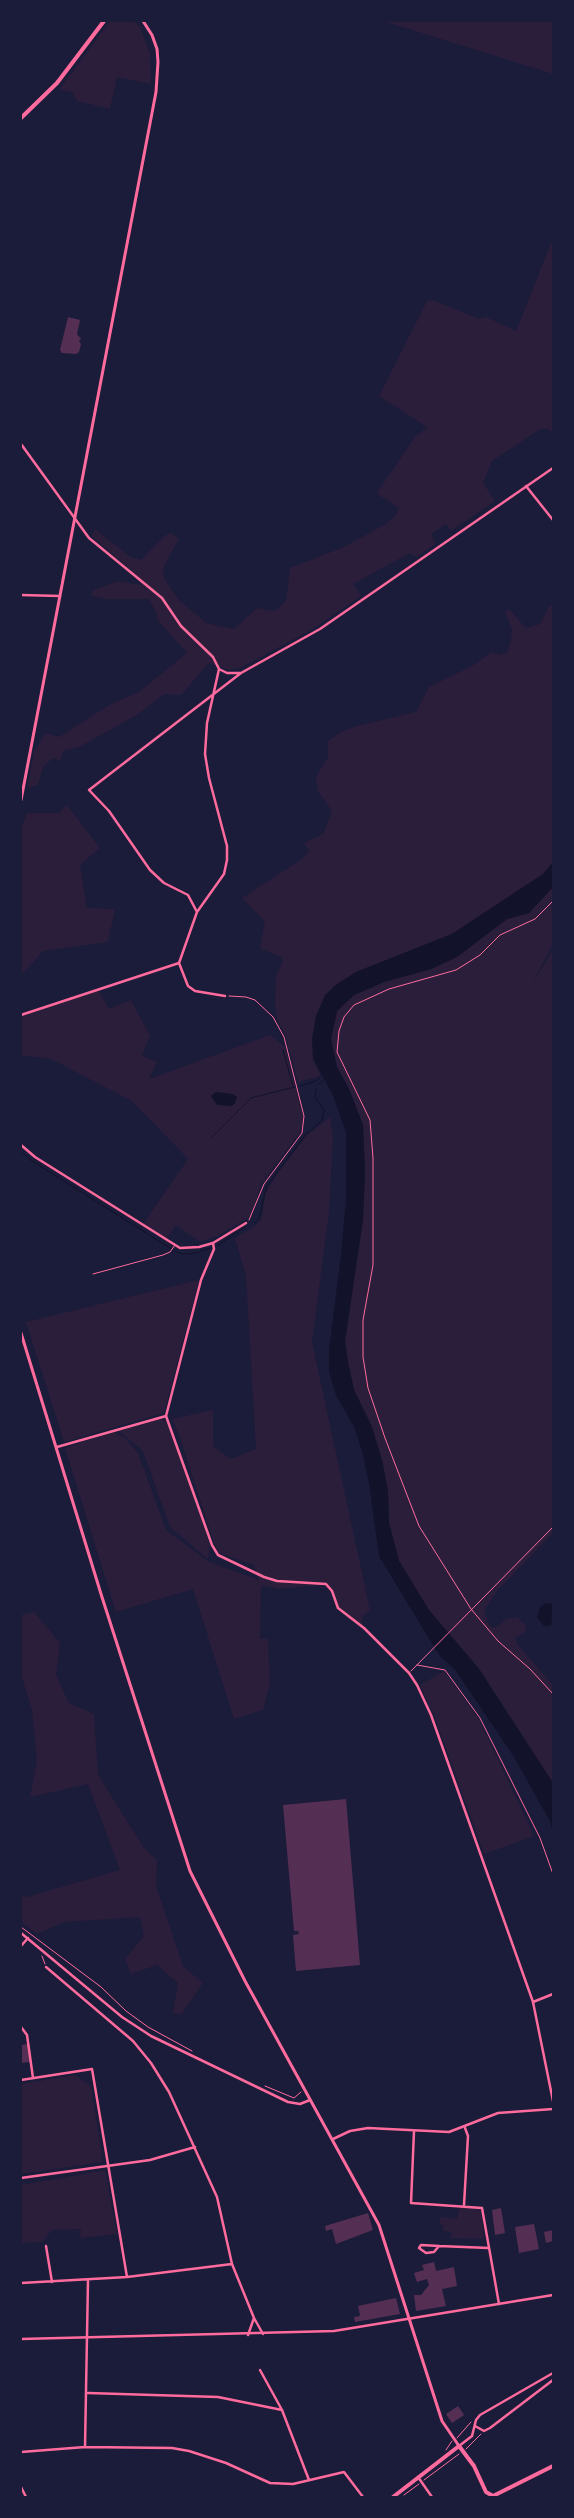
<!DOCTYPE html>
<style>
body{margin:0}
#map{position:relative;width:574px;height:2518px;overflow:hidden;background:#1b1b3a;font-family:Manrope,sans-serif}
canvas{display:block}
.frame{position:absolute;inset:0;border:22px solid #1b1b3a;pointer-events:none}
</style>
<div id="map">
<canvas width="574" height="2518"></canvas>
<div class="frame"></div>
</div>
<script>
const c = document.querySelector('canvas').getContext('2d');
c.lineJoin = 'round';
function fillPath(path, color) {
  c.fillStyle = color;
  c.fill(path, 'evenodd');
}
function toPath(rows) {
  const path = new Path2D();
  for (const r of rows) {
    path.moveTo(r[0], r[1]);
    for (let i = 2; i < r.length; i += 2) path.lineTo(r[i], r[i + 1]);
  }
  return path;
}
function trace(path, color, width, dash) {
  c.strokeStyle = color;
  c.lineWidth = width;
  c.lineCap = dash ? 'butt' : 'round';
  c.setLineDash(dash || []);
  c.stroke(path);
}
fillPath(toPath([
 [110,21,134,21,140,27,150,54,151,84,117,77,110,109,77,101,72,92,59,90],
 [383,21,553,21,553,74,483,52],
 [553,238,553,433,548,428,539,430,492,461,483,483,495,501,451,531,446,524,431,534,436,544,416,557,410,553,353,584,361,596,313,629,240,668,228,670,209,663,181,695,164,694,137,715,79,747,64,750,60,761,53,758,43,767,38,785,27,788,34,751,46,733,59,737,109,705,139,692,187,653,157,619,157,614,149,599,105,599,91,596,93,590,118,581,141,585,129,568,91,536,95,529,132,558,141,560,166,535,171,533,179,539,163,568,164,578,179,600,206,623,234,629,257,608,275,611,286,601,290,568,344,547,384,525,396,515,399,508,379,495,378,491,415,437,427,427,379,396,427,301,433,300,479,319,486,317,516,331],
 [553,604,553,862,543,874,452,934,356,972,313,1059,321,1076,298,1082,286,1037,277,1019,275,1004,276,976,283,961,281,957,260,948,265,922,242,898,302,859,309,851,304,843,323,834,332,811,318,791,316,777,328,757,328,741,341,732,357,726,416,712,429,687,472,666,492,652,500,655,507,652,511,641,512,629,505,612,509,609,526,628,540,624,549,607],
 [67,805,100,848,80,865,87,908,115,909,108,942,43,951,21,976,21,829,27,813,59,813],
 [553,887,553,943,532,985,553,949,553,1533,496,1592,484,1610,489,1625,494,1628,507,1619,517,1617,526,1625,525,1632,515,1638,517,1644,553,1685,553,1783,479,1669,429,1610,399,1561,389,1523,388,1491,382,1460,372,1427,354,1390,348,1362,345,1341,363,1219,365,1173,363,1125,349,1089,337,1067,331,1039,337,1011,354,995,384,982,431,969,457,957,507,919,529,913],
 [97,989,109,1009,131,1000,150,1036,142,1056,157,1062,149,1079,270,1035,285,1047,303,1117,301,1131,261,1184,252,1212,248,1218,217,1236,200,1242,176,1225,166,1239,143,1224,188,1159,132,1101,51,1059,21,1055,21,1017],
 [330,1117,333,1137,329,1212,312,1342,370,1610,362,1617,362,1630,336,1608,331,1592,323,1585,278,1589,261,1585,260,1639,268,1639,270,1684,263,1710,234,1719,193,1589,116,1612,65,1448,114,1432,125,1438,138,1453,166,1530,209,1562,259,1580,254,1565,219,1553,214,1543,179,1435,172,1419,213,1410,213,1446,231,1459,256,1449,246,1276,235,1238,254,1227,262,1218,265,1194,277,1174,307,1135],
 [199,1280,164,1413,64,1442,26,1322],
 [161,1419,167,1422,185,1468,210,1546,208,1559,170,1527,143,1451,119,1431],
 [34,1612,60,1643,56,1675,69,1703,94,1714,98,1775,144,1848,157,1860,156,1886,183,1966,203,1983,181,2015,173,2013,178,1983,157,1965,131,1974,125,1959,144,1936,140,1917,64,1922,37,1934,21,1922,21,1896,27,1897,120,1870,88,1784,30,1797,37,1761,32,1710,21,1674,21,1615],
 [444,1671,479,1719,534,1836,484,1854,434,1715,420,1685],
 [75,2075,91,2086,103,2162,21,2174,21,2084],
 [105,2170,117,2234,80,2238,81,2229,52,2230,42,2242,21,2243,22,2185],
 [466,2206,477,2207,481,2212,484,2239,450,2238,452,2232,443,2231,443,2225,440,2224,440,2217,457,2219,459,2209]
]), '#2a1e3b');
fillPath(toPath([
 [553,862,553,887,529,913,507,919,457,957,431,969,384,982,354,995,337,1011,331,1039,337,1067,349,1089,363,1125,365,1173,363,1219,345,1341,348,1362,354,1390,372,1427,382,1460,388,1491,389,1523,399,1561,429,1610,479,1669,553,1783,553,1832,550,1821,514,1757,456,1671,439,1655,379,1556,369,1483,362,1451,354,1427,336,1395,329,1372,329,1349,341,1255,346,1201,346,1133,333,1095,313,1059,312,1039,316,1016,325,995,337,984,356,972,452,934,543,874],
 [216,1092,233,1094,237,1097,235,1103,232,1106,217,1105,211,1096],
 [546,1603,553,1604,551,1626,544,1626,537,1617,540,1607]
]), '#12122b');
trace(toPath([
 [283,1050,293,1086],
 [319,1084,323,1080],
 [300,1086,316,1081,321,1076],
 [212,1137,251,1098,295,1087],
 [21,1151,29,1159,170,1248],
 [255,1223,259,1218,267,1186,306,1134,322,1121,324,1110,315,1097,316,1090],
 [218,1245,244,1228],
 [174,1251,182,1254,192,1254,211,1248]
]), '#12122b', 1);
fillPath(toPath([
 [68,317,80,320,77,334,81,339,79,341,81,344,79,352,76,354,62,353,60,350],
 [346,1799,360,1965,296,1971,293,1935,299,1934,298,1931,294,1931,283,1805],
 [28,2044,30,2062,21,2063,21,2045],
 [501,2208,505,2233,495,2235,492,2210],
 [368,2213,373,2230,336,2244,332,2229,326,2231,325,2226],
 [534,2224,539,2249,519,2253,515,2227],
 [553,2230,553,2241,546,2243,544,2232],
 [434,2262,436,2271,454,2267,457,2286,442,2289,446,2306,416,2311,414,2295,421,2295,429,2285,427,2279,417,2282,414,2273,424,2270,422,2265],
 [396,2298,400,2314,355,2322,354,2317,360,2316,358,2306],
 [458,2406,464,2415,452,2423,446,2414]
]), '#542f53');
trace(toPath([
 [553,901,535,919,500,935,480,955,456,970,389,989,354,1005,344,1017,339,1031,337,1052,370,1120,373,1158,373,1265,363,1320,363,1357,368,1388,385,1438,419,1526,471,1609,498,1641,530,1669,553,1694],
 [229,996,246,997,255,1000,273,1017,284,1037,304,1116,302,1133,264,1184,249,1220],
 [417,1665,445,1670,480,1718,540,1838,553,1874],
 [411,1671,553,1527],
 [21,1927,101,1987,126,2011,148,2027,192,2051],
 [42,1956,45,1964],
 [265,2086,294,2098,301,2092],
 [457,2438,471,2422],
 [466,2449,481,2434],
 [446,2450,452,2441],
 [424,2480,459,2454],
 [404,2495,419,2484]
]), '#ff6b9d', 1);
trace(toPath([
 [93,1274,163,1255,170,1252,175,1245]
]), '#ff6b9d', 1);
trace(toPath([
 [21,444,89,538,162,598,181,626,213,657,219,669,227,673,240,673],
 [526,486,553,520],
 [21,595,60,596],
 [197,912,188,895,164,883,150,870,109,811,89,790,241,673,320,629,553,468],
 [179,963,197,912,224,874,227,860,227,846,209,778,205,754,207,723,219,669],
 [179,963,188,986,195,991,225,996],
 [21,1015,179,963],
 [21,1145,35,1157,180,1248,199,1247,213,1243,246,1223],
 [213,1243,214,1249,201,1280,166,1416,212,1545,218,1555,264,1577,277,1581,326,1584,332,1591,338,1608,364,1628,409,1673,417,1685,431,1715,533,2002,553,2101],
 [57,1447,166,1416],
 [46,1967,133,2041,151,2063,169,2092,217,2197,232,2264,254,2318,263,2334],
 [533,2002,553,1994],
 [21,2027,27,2035,33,2078],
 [21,2080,92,2069,127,2277],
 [414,2131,411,2203,482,2208,499,2304],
 [21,2178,150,2160,195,2147],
 [464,2205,468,2136,465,2128],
 [46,2246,52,2282],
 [439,2246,421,2245,419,2248,426,2253,434,2252,439,2246,489,2248],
 [21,2283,127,2277,232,2264],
 [248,2335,254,2318],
 [260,2370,282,2410,309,2480],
 [88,2393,218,2397,282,2410],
 [475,2426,484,2431,490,2428,553,2380],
 [459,2446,472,2436,476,2420,480,2415,553,2373],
 [85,2447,88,2280],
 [21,2452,85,2447,172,2448,189,2451,226,2463,270,2483,293,2484,344,2472,363,2497],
 [418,2477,432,2497]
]), '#ff6b9d', 2.5);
trace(toPath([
 [21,1933,122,2017,151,2036,288,2102,300,2104,310,2100],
 [21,1946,28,1938],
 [333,2139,350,2131,368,2128,449,2132,498,2113,553,2109],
 [21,2339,334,2331,553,2295],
 [21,2487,26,2497]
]), '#ff6b9d', 2.5);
trace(toPath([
 [21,800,156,92,158,62,157,49,152,35,143,21],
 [21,1333,101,1594,190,1871,245,1981,379,2225,442,2421,459,2446]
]), '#ff6b9d', 3);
trace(toPath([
 [21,118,57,83,104,21],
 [393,2497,459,2446,474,2466,486,2492,493,2496,553,2466]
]), '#ff6b9d', 4);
</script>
